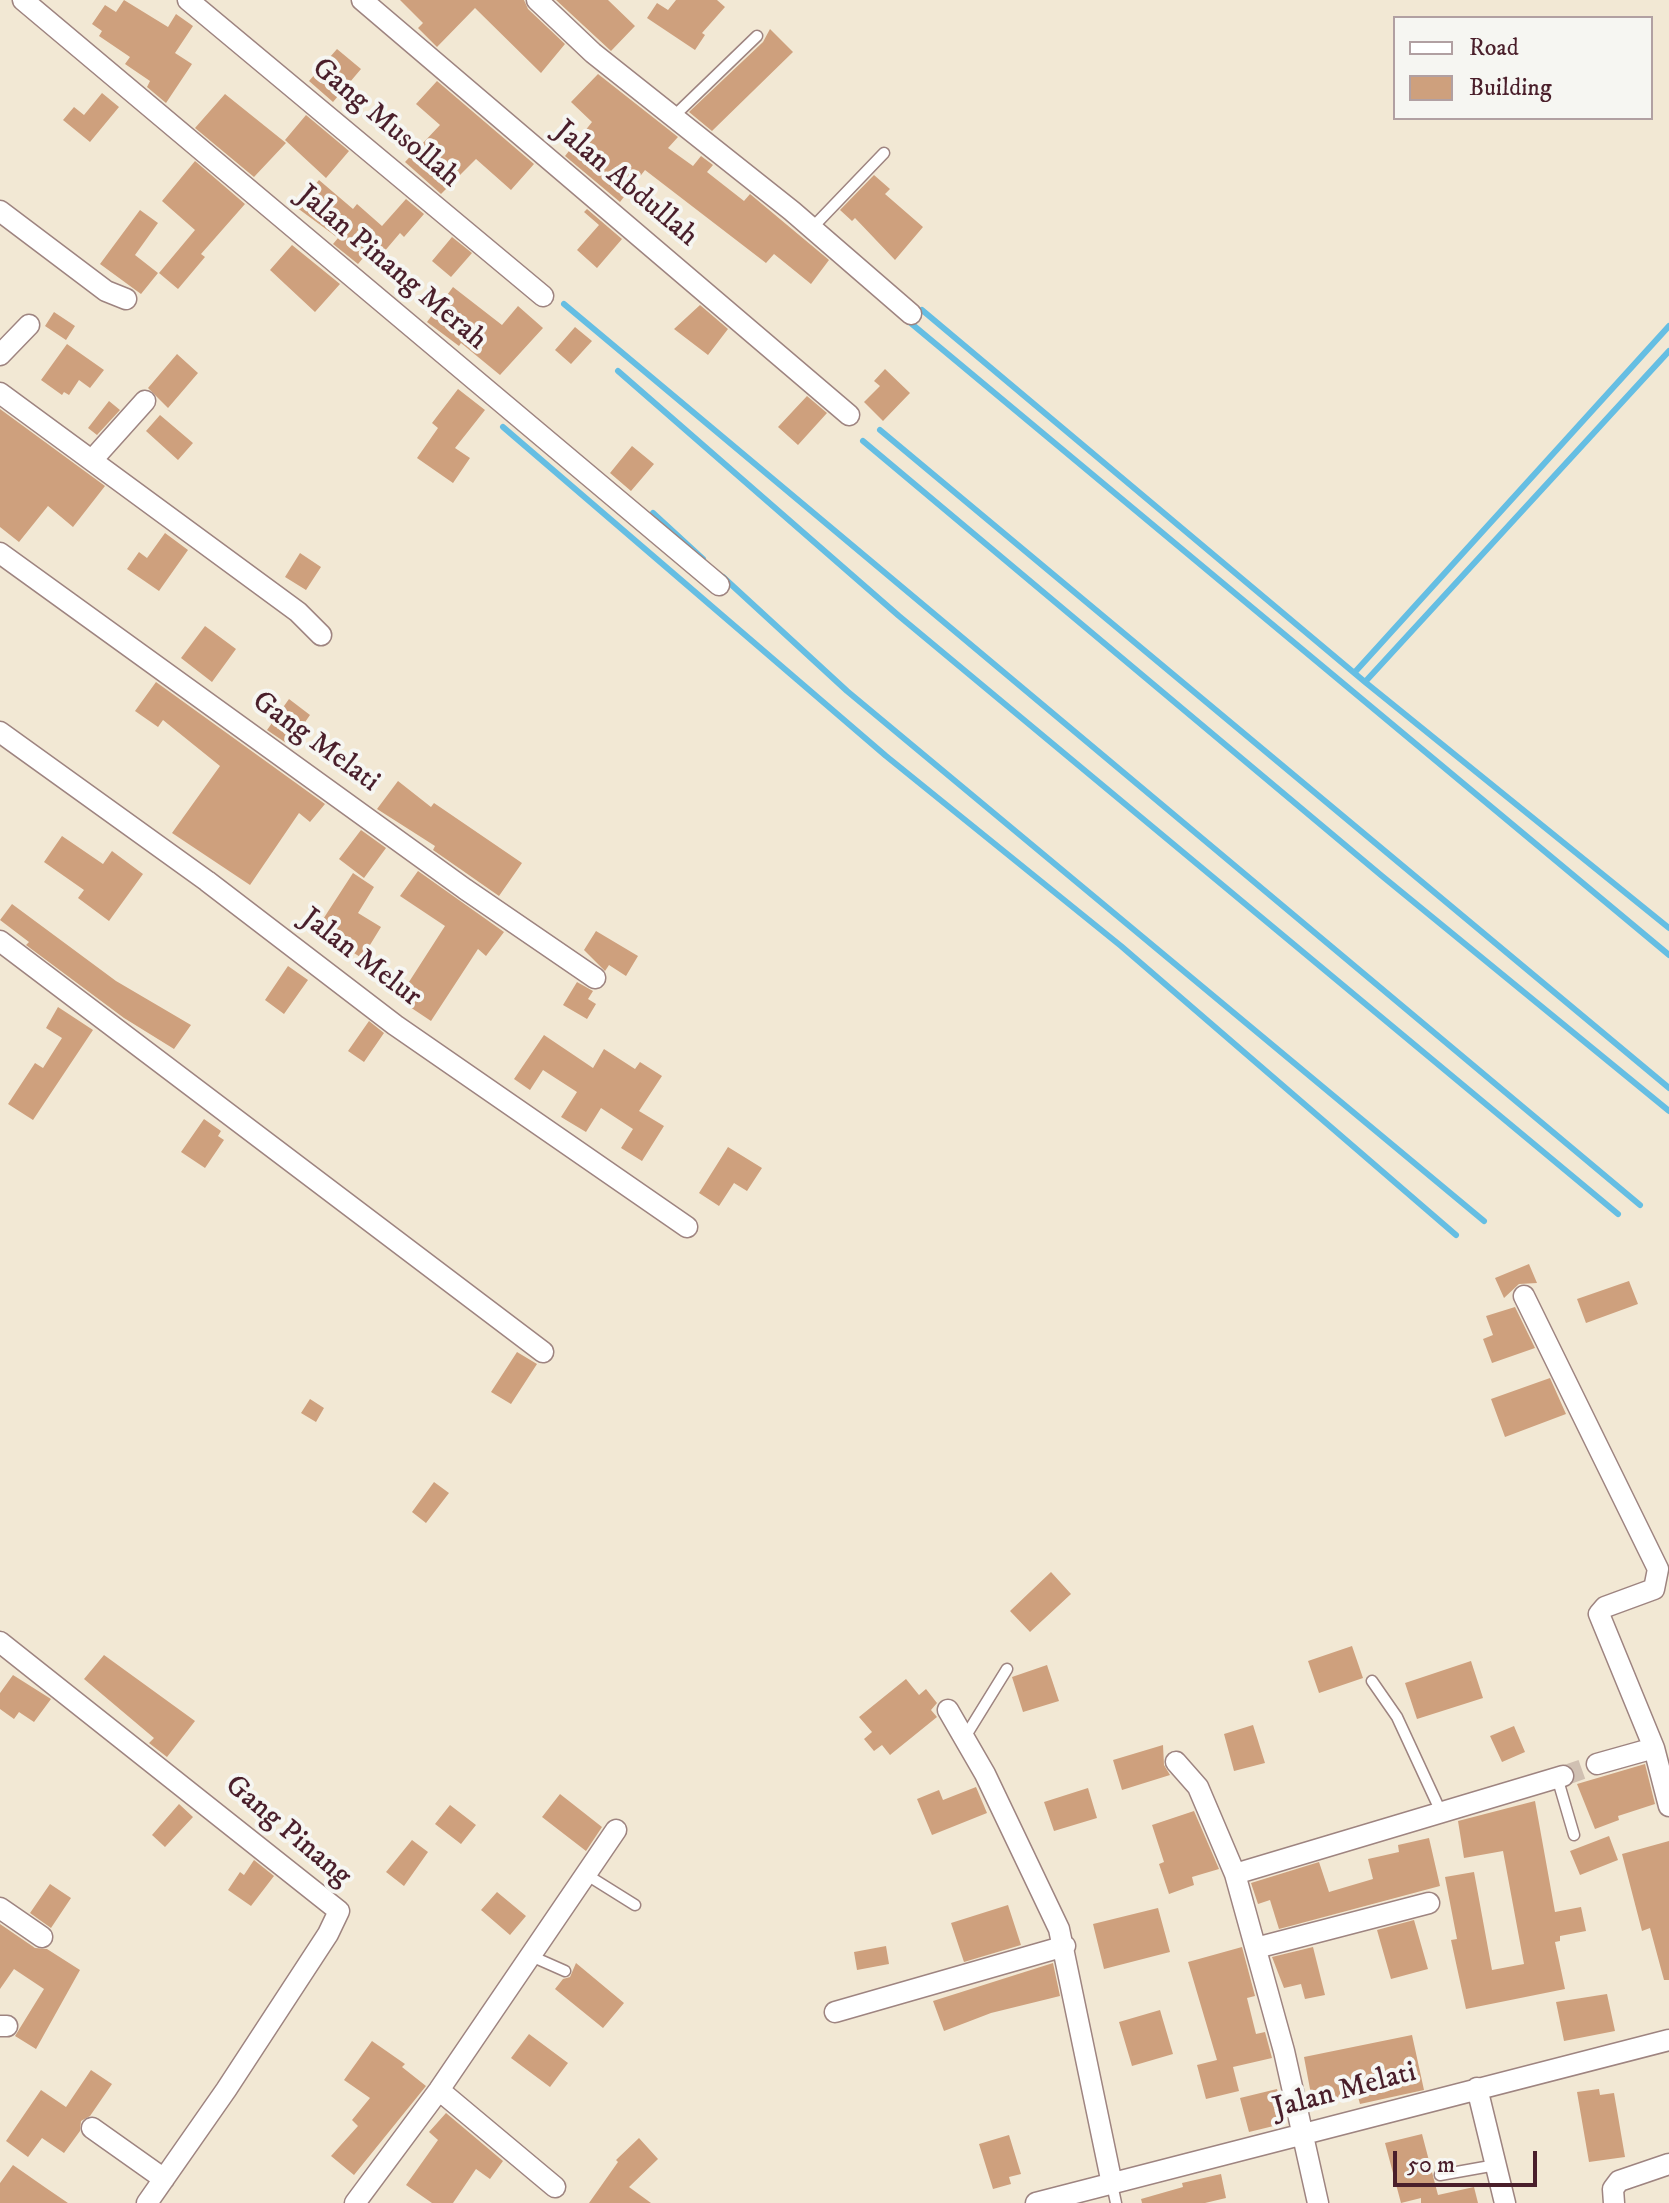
<!DOCTYPE html>
<style>
body{margin:0}
#map{position:relative;width:1669px;height:2203px;overflow:hidden;background:#f2e8d4;font-family:"IM FELL DW Pica",serif}
canvas{display:block}
.legend{position:absolute;left:1393px;top:16px;width:260px;height:104px;box-sizing:border-box;background:#f6f6f2;border:2px solid #b1a0a2;margin:0;padding:10px 14px;list-style:none;font-size:24px;color:#4a1f2b}
.legend li{display:flex;align-items:center;gap:16px;height:40px}
.legend b{width:40px;border:2px solid #b1a0a2}
.scale{position:absolute;left:1393px;top:2151px;width:144px;height:36px;box-sizing:border-box;border:4px solid #4a1f2b;border-top:0;padding-left:10px;font-size:24px;line-height:28px;white-space:nowrap;color:#4a1f2b;-webkit-text-stroke:6px #f6f6f2;paint-order:stroke}
</style>
<div id="map">
<canvas width="1669" height="2203"></canvas>
<ul class="legend">
<li><b style="height:10px;background:#fff"></b>Road</li>
<li><b style="height:22px;background:#cea07d"></b>Building</li>
</ul>
<div class="scale">50 m</div>
</div>
<script>
const c = document.querySelector('canvas').getContext('2d');
c.lineJoin = 'round';
function toPath(rows) {
  const path = new Path2D();
  for (const r of rows) {
    path.moveTo(r[0], r[1]);
    for (let i = 2; i < r.length; i += 2) path.lineTo(r[i], r[i + 1]);
  }
  return path;
}
function trace(path, color, width, dash) {
  c.strokeStyle = color;
  c.lineWidth = width;
  c.lineCap = dash ? 'butt' : 'round';
  c.setLineDash(dash || []);
  c.stroke(path);
}
function fillPath(path, color) {
  c.fillStyle = color;
  c.fill(path, 'evenodd');
}
function write(font, color, halo, rows, align = 'center') {
  c.font = font + ' "IM FELL DW Pica",serif';
  c.lineWidth = 8;
  c.setLineDash([]);
  c.textBaseline = 'middle';
  c.strokeStyle = halo;
  c.fillStyle = color;
  for (const [text, x, y, turn = 0] of rows) {
    c.save();
    c.translate(x, y);
    c.rotate((+turn || 0) * Math.PI / 180);
    c.textAlign = isNaN(turn) ? turn : align;
    if (halo) c.strokeText(text, 0, 0);
    c.fillText(text, 0, 0);
    c.restore();
  }
}
trace(toPath([
 [564,304,1640,1205],
 [922,310,1365,682,1669,928],
 [907,320,1669,955],
 [618,371,899,616,1618,1214],
 [503,427,886,756,1121,946,1456,1235],
 [880,430,1669,1088],
 [863,441,1382,876,1669,1111],
 [653,513,703,559],
 [723,577,847,691,1484,1221],
 [1355,672,1669,326],
 [1365,682,1669,351]
]), '#65bee3', 6);
fillPath(toPath([
 [124,0,168,27,176,14,193,26,175,53,192,64,166,103,147,87,150,81,125,64,130,57,99,36,102,31,92,24,105,5,116,12],
 [400,0,524,0,528,9,565,44,541,73,475,8,437,47,418,28,423,23],
 [556,0,608,0,635,26,611,51],
 [676,0,717,0,725,7,702,33,705,35,695,50,647,18,657,3,668,10],
 [770,29,793,52,712,131,689,112,763,42],
 [337,49,361,69,333,102,309,81],
 [598,74,678,137,668,148,693,166,701,156,713,165,707,172,744,201,750,194,829,260,811,284,774,254,766,263,645,170,620,202,565,156,592,122,571,102],
 [437,81,534,164,511,190,476,159,441,194,405,162,440,125,416,104],
 [102,93,119,107,90,142,63,120,74,107,84,115],
 [225,94,286,143,254,177,195,128],
 [306,115,349,151,326,178,285,140],
 [195,161,245,204,201,254,205,257,178,289,159,273,195,230,162,201],
 [874,175,890,189,885,194,923,227,895,260,855,218,852,221,840,210],
 [319,180,353,209,357,204,382,226,406,199,424,214,404,237,400,233,372,266,363,258,358,264,333,244,338,238,296,207],
 [587,209,622,239,597,268,577,250,599,225,584,212],
 [140,210,158,223,135,255,158,273,141,294,100,264],
 [452,237,472,253,451,277,432,261],
 [292,245,340,284,315,312,270,270],
 [453,287,502,325,518,306,543,328,500,375,461,343,459,346,427,322],
 [700,305,728,329,708,355,674,329],
 [54,312,75,326,66,340,45,326],
 [575,327,592,341,571,364,555,350],
 [67,344,104,370,90,388,79,380,69,395,64,392,62,395,41,380],
 [177,354,198,373,168,408,148,388],
 [885,369,910,393,883,421,864,402,880,386,874,381],
 [458,389,485,410,455,448,470,458,453,483,417,458,438,428,432,423],
 [807,396,827,413,798,445,778,427],
 [109,401,120,410,97,435,88,428],
 [0,409,105,486,73,527,48,506,19,542,0,527],
 [160,415,193,443,178,460,146,431],
 [632,446,654,464,631,491,610,473],
 [165,533,188,550,159,591,127,569,139,552,147,558],
 [300,553,321,567,306,590,285,577],
 [205,626,236,649,212,682,181,658],
 [156,682,325,804,310,822,299,813,250,885,172,833,220,766,163,720,158,727,135,711],
 [289,699,310,715,289,745,267,730],
 [398,781,431,807,434,803,522,863,499,896,433,850,435,846,377,809],
 [361,830,386,848,364,878,339,859],
 [62,836,103,864,112,851,143,874,109,921,78,898,84,890,44,862],
 [418,871,504,932,486,956,478,949,431,1021,398,999,445,926,400,896],
 [353,873,374,887,358,913,381,927,362,958,316,930],
 [12,904,116,981,191,1025,174,1049,124,1018,26,945,29,942,0,920],
 [596,931,638,956,626,976,609,965,605,971,584,950],
 [288,966,308,980,284,1014,265,1000],
 [577,982,593,991,588,999,596,1004,587,1019,563,1005],
 [58,1007,93,1030,33,1120,8,1104,35,1063,43,1068,62,1038,46,1028],
 [369,1021,384,1033,364,1062,348,1051],
 [544,1035,593,1068,604,1049,635,1069,640,1062,662,1076,639,1111,664,1126,642,1161,621,1148,633,1129,601,1108,586,1132,561,1117,577,1092,543,1070,530,1090,514,1079],
 [204,1119,221,1131,218,1136,224,1140,205,1168,181,1152],
 [728,1147,762,1168,747,1191,734,1183,719,1206,699,1193],
 [1529,1264,1537,1283,1519,1284,1504,1298,1495,1278],
 [1629,1281,1638,1304,1586,1323,1577,1299],
 [1515,1307,1535,1348,1492,1363,1483,1339,1493,1335,1486,1316],
 [517,1352,537,1364,511,1404,491,1392],
 [1550,1378,1566,1414,1505,1437,1491,1399],
 [310,1399,324,1408,316,1422,301,1413],
 [434,1482,449,1493,426,1523,412,1512],
 [1051,1572,1071,1594,1030,1632,1010,1611],
 [1352,1646,1363,1678,1319,1693,1308,1661],
 [104,1655,195,1721,167,1757,149,1743,154,1738,84,1679],
 [1471,1661,1483,1698,1417,1719,1405,1683],
 [1047,1665,1059,1701,1023,1712,1012,1677],
 [13,1675,51,1699,34,1722,19,1712,14,1719,0,1709,0,1693],
 [906,1679,919,1695,926,1689,937,1703,931,1710,937,1717,890,1755,882,1745,874,1751,864,1739,872,1732,859,1717],
 [1253,1725,1265,1763,1234,1771,1224,1734],
 [1514,1726,1525,1752,1502,1762,1490,1736],
 [1163,1745,1164,1765,1170,1775,1122,1790,1113,1760],
 [1645,1764,1655,1804,1618,1816,1619,1820,1595,1829,1577,1784],
 [976,1787,987,1813,932,1835,917,1799,939,1790,943,1800],
 [1088,1788,1097,1818,1054,1831,1044,1802],
 [560,1794,602,1827,586,1851,542,1817],
 [1535,1801,1555,1912,1581,1907,1586,1931,1560,1936,1560,1941,1555,1942,1565,1989,1466,2009,1451,1940,1457,1939,1445,1877,1474,1872,1492,1970,1524,1964,1503,1851,1464,1858,1458,1821],
 [179,1804,193,1817,165,1847,152,1835],
 [450,1805,476,1825,461,1844,435,1824],
 [1194,1811,1219,1869,1192,1877,1194,1885,1169,1894,1159,1864,1164,1862,1152,1825],
 [1609,1836,1618,1860,1580,1875,1570,1851],
 [1429,1838,1440,1886,1279,1929,1270,1900,1258,1904,1251,1883,1319,1862,1329,1892,1373,1879,1368,1859,1399,1852,1398,1845],
 [412,1840,428,1852,404,1886,386,1872],
 [1669,1841,1669,1980,1664,1980,1650,1928,1642,1931,1622,1854],
 [254,1860,274,1876,251,1906,228,1890,240,1872,244,1875],
 [50,1884,71,1898,51,1928,30,1913],
 [497,1892,526,1916,510,1935,481,1910],
 [1008,1905,1021,1945,964,1962,951,1923],
 [1158,1908,1170,1952,1104,1969,1093,1924],
 [1414,1920,1428,1969,1391,1979,1377,1930],
 [0,1924,35,1948,47,1949,80,1970,36,2049,15,2036,44,1989,14,1969,0,1989],
 [886,1946,889,1964,857,1970,854,1952],
 [1242,1947,1255,1996,1247,1998,1256,2034,1265,2032,1272,2058,1233,2067,1239,2091,1206,2099,1197,2065,1217,2060,1188,1962],
 [1313,1947,1325,1995,1305,1999,1301,1984,1284,1988,1272,1957],
 [576,1963,624,2003,603,2028,555,1989,563,1979,570,1977],
 [1053,1963,1060,1996,991,2013,944,2031,933,2001],
 [1607,1994,1615,2031,1564,2041,1556,2002],
 [1160,2010,1173,2054,1132,2066,1119,2022],
 [529,2034,568,2063,550,2087,511,2058],
 [1412,2035,1424,2090,1360,2104,1358,2097,1313,2105,1304,2057],
 [372,2041,405,2064,402,2067,426,2086,354,2175,331,2156,358,2126,352,2120,370,2098,344,2080],
 [91,2070,112,2084,90,2116,81,2121,80,2131,64,2153,42,2138,28,2157,6,2141,41,2090,66,2107],
 [1277,2089,1286,2123,1249,2132,1240,2098],
 [1599,2089,1600,2095,1614,2093,1625,2157,1589,2162,1577,2092],
 [446,2113,503,2161,490,2179,476,2169,453,2203,432,2203,406,2185,438,2140,429,2132],
 [1422,2134,1438,2195,1474,2187,1478,2203,1421,2203,1421,2198,1401,2203,1385,2143],
 [1009,2135,1021,2174,1009,2177,1011,2184,993,2189,979,2144],
 [639,2138,658,2159,629,2187,651,2203,589,2203,618,2162,616,2160],
 [13,2165,46,2188,68,2203,0,2203,0,2183],
 [1221,2174,1226,2198,1205,2203,1142,2203,1141,2199,1183,2187,1182,2183]
]), '#cea07d');
trace(toPath([
 [1563,1776,1597,1764]
]), '#d0c0b2', 20, [20, 10]);
const service = toPath([
 [673,117,757,36],
 [812,228,884,153],
 [1372,1681,1397,1717,1441,1812],
 [965,1737,1007,1669],
 [1557,1777,1574,1835],
 [587,1875,635,1905],
 [531,1956,565,1971],
 [1440,2175,1496,2165],
 [1112,2184,1116,2203]
]);
const minor = toPath([
 [23,0,719,585],
 [188,0,543,296],
 [362,0,849,415],
 [537,0,593,53,792,211,911,314],
 [0,211,106,291,126,299],
 [0,355,29,325],
 [0,393,298,612,321,635],
 [93,459,145,401],
 [0,553,465,889,595,978],
 [0,732,207,881,395,1025,687,1227],
 [0,941,543,1352],
 [1524,1296,1658,1569,1654,1589,1605,1607,1599,1614,1654,1748],
 [0,1642,339,1911,328,1934,226,2090,147,2203],
 [948,1710,985,1774,1059,1929,1112,2184],
 [1176,1762,1198,1787,1235,1874,1284,2051,1318,2203],
 [1597,1764,1654,1748,1669,1806],
 [1235,1874,1563,1776],
 [0,1908,42,1937],
 [1256,1948,1429,1903],
 [835,2012,1065,1946],
 [0,2026,7,2026],
 [1477,2088,1505,2203],
 [439,2090,555,2187],
 [92,2128,164,2179],
 [355,2203,439,2090,616,1830],
 [1036,2203,1669,2040],
 [1614,2203,1613,2189,1619,2181,1669,2164]
]);
trace(service, '#9e8480', 13);
trace(minor, '#9e8480', 23);
trace(service, '#fff', 10);
trace(minor, '#fff', 20);
write('30px', '#4a1f2b', '#f6f6f2', [
 ["Gang Musollah",385,124,40],
 ["Jalan Abdullah",625,185,40],
 ["Jalan Pinang Merah",391,269,40],
 ["Gang Melati",315,743,36],
 ["Jalan Melur",360,959,37],
 ["Gang Pinang",287,1832,40],
 ["Jalan Melati",1345,2092,-15]
]);
</script>
